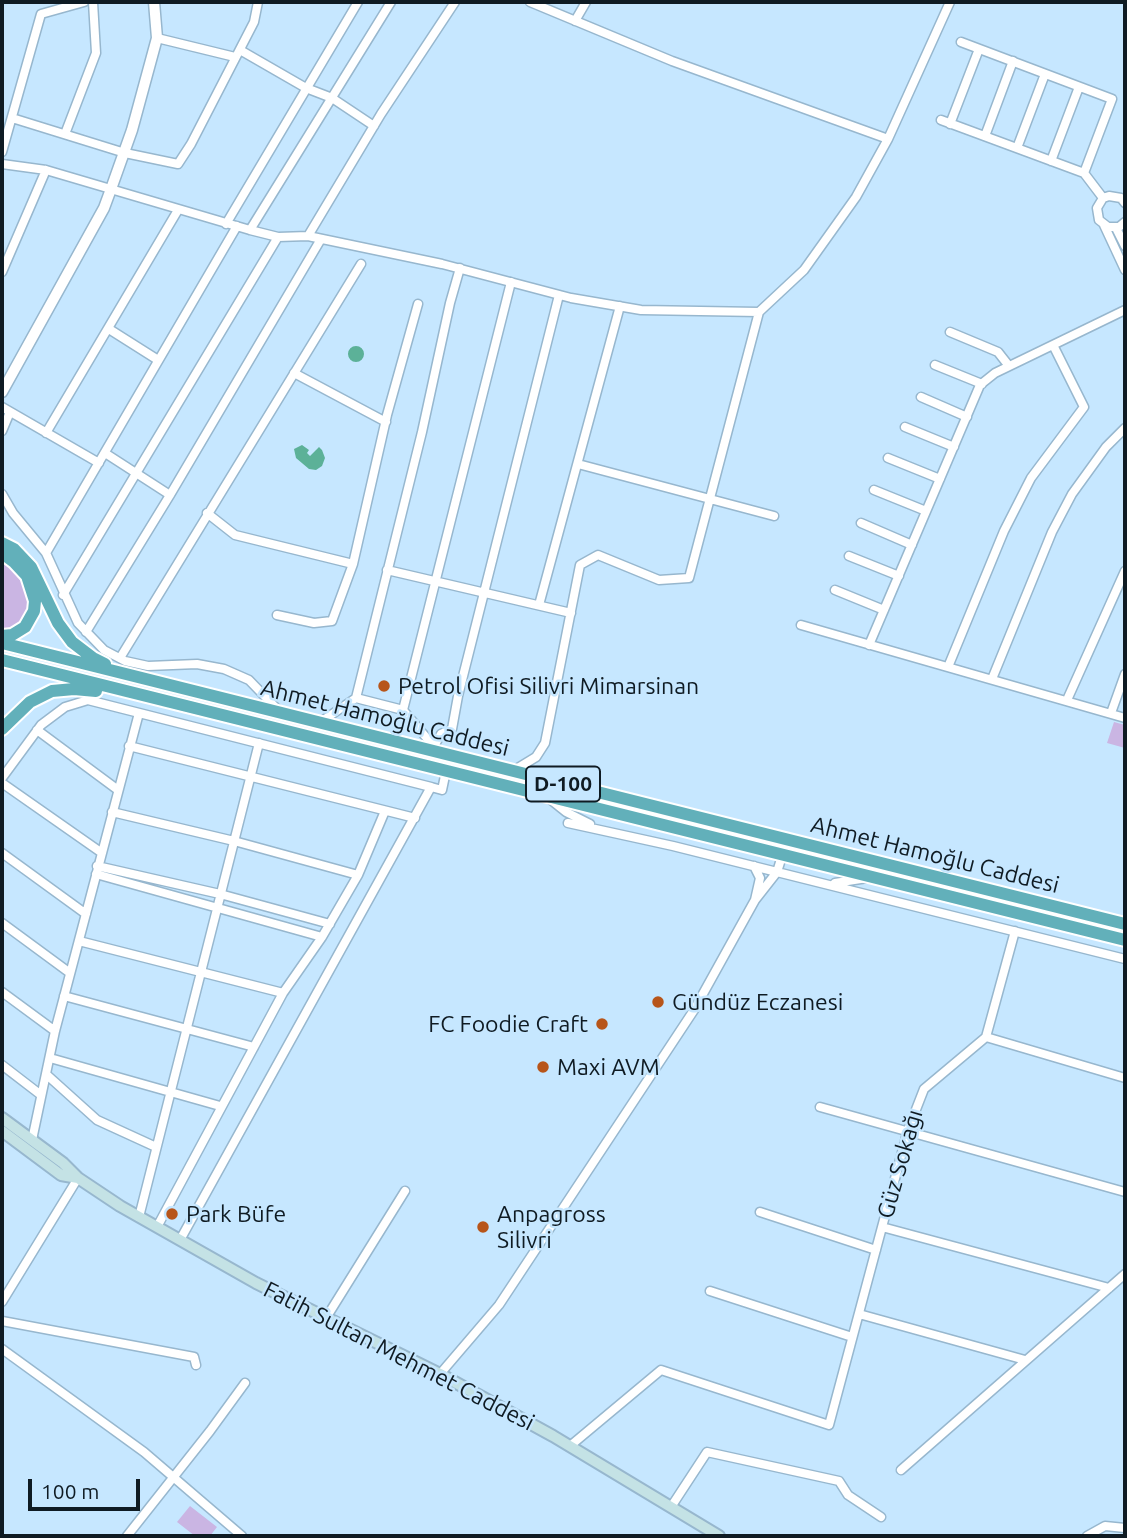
<!DOCTYPE html>
<meta charset="utf-8">
<style>
body{margin:0}
#map{position:relative;width:1127px;height:1538px;overflow:hidden;background:#c6e7ff;font-family:Ubuntu,sans-serif}
canvas{display:block}
.frame{position:absolute;inset:0;border:4px solid #0f1b23;pointer-events:none}
.scale{position:absolute;left:28px;top:1479px;width:112px;height:32px;box-sizing:border-box;border:4px solid #0f1b23;border-top:0;padding-left:9px;font-size:21px;line-height:24px;white-space:nowrap;color:#0f1b23;-webkit-text-stroke:5px #c6e7ff;paint-order:stroke}
</style>
<div id="map">
<canvas width="1127" height="1538"></canvas>
<div class="frame"></div>
<div class="scale">100 m</div>
</div>
<script>
const c = document.querySelector('canvas').getContext('2d');
c.lineJoin = 'round';
function fillPath(path, color) {
  c.fillStyle = color;
  c.fill(path, 'evenodd');
}
function toPath(rows) {
  const path = new Path2D();
  for (const r of rows) {
    if (r.length === 3) {
      path.moveTo(r[0] + r[2], r[1]);
      path.arc(r[0], r[1], r[2], 0, 2 * Math.PI);
      continue;
    }
    path.moveTo(r[0], r[1]);
    for (let i = 2; i < r.length; i += 2) path.lineTo(r[i], r[i + 1]);
  }
  return path;
}
function trace(path, color, width, dash) {
  c.strokeStyle = color;
  c.lineWidth = width;
  c.lineCap = dash ? 'butt' : 'round';
  c.setLineDash(dash || []);
  c.stroke(path);
}
function write(font, color, halo, rows, align = 'center') {
  c.font = font + ' Ubuntu,sans-serif';
  c.lineWidth = 5;
  c.setLineDash([]);
  c.textBaseline = 'middle';
  c.strokeStyle = halo;
  c.fillStyle = color;
  for (const [text, x, y, turn = 0] of rows) {
    c.save();
    c.translate(x, y);
    c.rotate((+turn || 0) * Math.PI / 180);
    c.textAlign = isNaN(turn) ? turn : align;
    if (halo) c.strokeText(text, 0, 0);
    c.fillText(text, 0, 0);
    c.restore();
  }
}
fillPath(toPath([
 [2,558,20,572,32,599,29,619,2,634],
 [1114,722,1125,725,1125,748,1107,743],
 [190,1506,217,1527,210,1536,195,1536,177,1522]
]), '#cab5e3');
fillPath(toPath([
 [356,354,8],
 [302,445,309,450,307,453,310,456,319,447,322,450,325,458,322,466,316,470,309,469,296,458,294,449]
]), '#5cb198');
const minor = toPath([
 [530,2,672,61,888,139],
 [575,21,586,2],
 [157,38,235,57],
 [961,42,1112,99,1084,173],
 [240,50,306,88,332,98,374,126],
 [12,118,125,153,178,164,191,144,254,22,258,2],
 [941,120,1084,173,1103,198],
 [950,124,979,49],
 [65,134,96,53,93,2],
 [985,136,1013,61],
 [1017,148,1045,74],
 [2,152,41,14,84,2],
 [1051,161,1079,87],
 [2,164,46,170,250,230,278,237,308,236,442,264,571,298,641,310,759,312],
 [1125,203,1121,198,1109,196,1103,198,1097,208,1099,220,1108,227,1119,227,1125,222],
 [226,224,358,2],
 [1104,225,1125,270],
 [1116,228,1125,246],
 [250,230,391,2],
 [308,236,381,114,455,2],
 [2,272,46,170],
 [109,329,158,360],
 [950,332,998,352,1009,366],
 [935,365,982,384],
 [294,373,386,422],
 [921,397,967,417],
 [2,407,99,463],
 [905,427,954,447],
 [2,431,10,412],
 [46,433,178,210],
 [105,453,170,495],
 [888,458,940,479],
 [578,464,774,516],
 [874,490,926,511],
 [2,494,13,513,46,553,78,623,104,650,125,661,148,666,197,664,224,669,249,680,280,712],
 [207,513,235,535,353,564],
 [861,523,912,545],
 [46,553,237,226],
 [849,556,899,576],
 [387,570,571,613],
 [835,590,884,610],
 [63,595,278,237],
 [539,605,620,306],
 [277,615,314,623,332,621,353,564,387,415,418,304],
 [801,625,1125,718],
 [86,632,170,495,321,239],
 [869,645,980,385,995,373,1125,310],
 [120,658,361,264],
 [948,667,1004,531,1031,478,1084,407,1053,345],
 [992,679,1052,532,1072,494,1106,447,1125,428],
 [356,698,422,432,450,303,460,268],
 [1067,700,1125,571],
 [403,710,511,282],
 [1111,713,1125,674],
 [319,723,356,698,403,710,436,749],
 [37,730,118,790],
 [129,746,415,818],
 [434,746,441,734,452,729,458,696,559,295],
 [513,771,536,757,545,743,580,565,598,555,659,580,689,578,759,312,804,270,856,197,888,139,950,2],
 [2,778,41,725,65,707,88,700,431,787],
 [2,783,102,853],
 [551,800,566,812,590,824],
 [112,812,234,841,358,875],
 [568,823,673,846,1125,959],
 [2,853,86,914],
 [97,866,220,894,330,924],
 [754,866,760,878,755,900,777,872,782,856],
 [96,874,322,937],
 [835,883,867,878],
 [2,923,70,973],
 [79,941,283,993],
 [2,992,55,1031],
 [64,996,254,1047],
 [986,1037,1125,1078],
 [50,1058,220,1106],
 [2,1065,41,1095],
 [47,1075,97,1120,156,1147],
 [820,1107,1125,1192],
 [32,1140,55,1031,139,713],
 [760,1212,876,1250],
 [139,1217,259,743],
 [157,1227,283,993,322,937,358,875,385,811],
 [882,1227,1109,1288],
 [180,1240,431,787,442,790,446,771],
 [710,1291,852,1337],
 [2,1302,78,1178],
 [859,1314,1025,1360],
 [326,1318,405,1191],
 [2,1321,194,1357,196,1365],
 [2,1349,144,1452,242,1536],
 [440,1374,499,1305,694,1010,755,900],
 [570,1446,661,1370,829,1425,908,1130,924,1089,986,1037,1015,931],
 [901,1470,1125,1274],
 [671,1507,707,1452,839,1481,848,1495,881,1517],
 [127,1536,210,1431,245,1383],
 [1087,1536,1105,1526,1125,1528]
]);
const tertiary = toPath([
 [2,392,104,208,111,189,132,130,157,38,154,2]
]);
const secondary = toPath([
 [2,1118,63,1163,78,1178,120,1206,256,1283,440,1374,553,1436,719,1536],
 [2,1131,61,1175,78,1178]
]);
const trunk = toPath([
 [2,543,14,549,31,567,58,623,72,642,93,658,105,664],
 [2,553,14,562,27,576,35,601,34,611,25,627,12,635,2,636],
 [2,643,1125,924],
 [2,660,1125,940],
 [2,729,30,702,52,691,74,689,96,691]
]);
trace(minor, '#97b7ce', 11);
trace(tertiary, '#97b7ce', 13);
trace(secondary, '#97b7ce', 14);
trace(trunk, '#fff', 16);
trace(minor, '#fff', 8);
trace(tertiary, '#fff', 10);
trace(secondary, '#c4e2e5', 10);
trace(trunk, '#62b0ba', 12);
for (const [x, y, r, color] of [
 [384,686,7,"#b7551a"],
 [658,1002,7,"#b7551a"],
 [602,1024,7,"#b7551a"],
 [543,1067,7,"#b7551a"],
 [172,1214,7,"#b7551a"],
 [483,1227,7,"#b7551a"]
]) {
  const dot = new Path2D();
  dot.arc(x, y, r, 0, 2 * Math.PI);
  c.fillStyle = color;
  c.fill(dot);
  trace(dot, '#c6e7ff', 2.5);
}
for (const [x, y, w] of [
 [563,784,74]
]) {
  const box = new Path2D();
  box.roundRect(x - w / 2, y - 17.5, w, 35, 5);
  c.fillStyle = '#c6e7ff';
  c.fill(box);
  trace(box, '#0f1b23', 2);
}
write('bold 21px', '#0f1b23', null, [
 ["D-100",563,784]
]);
write('23px', '#0f1b23', '#c6e7ff', [
 ["Petrol Ofisi Silivri Mimarsinan",398,686],
 ["Gündüz Eczanesi",672,1002],
 ["FC Foodie Craft",588,1024,"right"],
 ["Maxi AVM",557,1067],
 ["Park Büfe",186,1214],
 ["Anpagross",497,1214],
 ["Silivri",497,1240]
], 'left');
write('23px', '#0f1b23', '#c6e7ff', [
 ["Ahmet Hamoğlu Caddesi",385,718,14],
 ["Ahmet Hamoğlu Caddesi",935,855,14],
 ["Güz Sokağı",900,1164,-74],
 ["Fatih Sultan Mehmet Caddesi",399,1356,27]
]);
</script>
